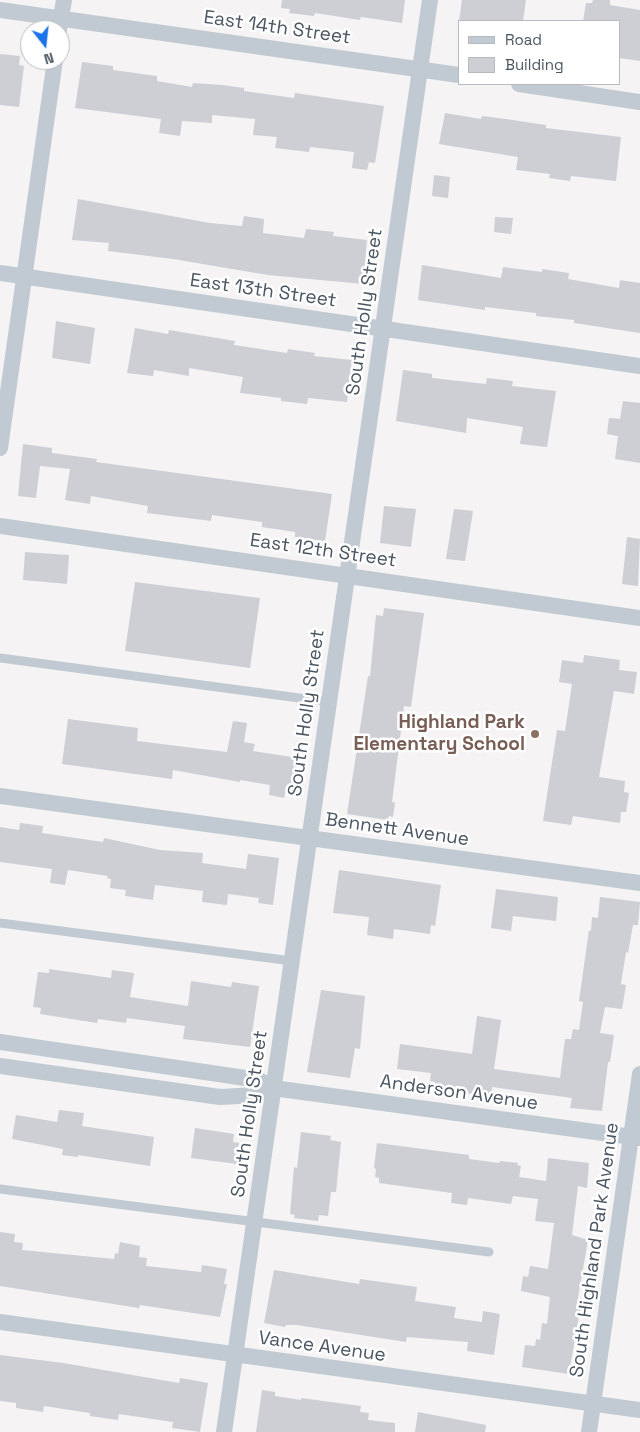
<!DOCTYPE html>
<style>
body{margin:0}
#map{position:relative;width:640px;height:1432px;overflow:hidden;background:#f5f3f3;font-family:"Space Grotesk",sans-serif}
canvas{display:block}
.legend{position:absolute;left:458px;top:20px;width:162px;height:65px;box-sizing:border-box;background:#fff;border:1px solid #b7bbc0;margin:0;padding:6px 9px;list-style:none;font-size:15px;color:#4a5661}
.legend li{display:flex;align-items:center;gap:10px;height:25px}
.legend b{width:25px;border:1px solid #b7bbc0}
.north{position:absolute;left:20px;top:20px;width:50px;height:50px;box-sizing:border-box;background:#fff;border:1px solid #b7bbc0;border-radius:50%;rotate:164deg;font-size:14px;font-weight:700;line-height:20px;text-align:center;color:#4a5661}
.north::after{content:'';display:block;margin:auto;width:18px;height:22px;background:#1a73e8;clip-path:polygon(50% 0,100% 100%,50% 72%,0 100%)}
</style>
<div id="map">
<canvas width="640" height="1432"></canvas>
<ul class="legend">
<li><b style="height:6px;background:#c1cad2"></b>Road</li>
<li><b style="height:14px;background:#cdcfd5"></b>Building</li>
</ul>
<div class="north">N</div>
</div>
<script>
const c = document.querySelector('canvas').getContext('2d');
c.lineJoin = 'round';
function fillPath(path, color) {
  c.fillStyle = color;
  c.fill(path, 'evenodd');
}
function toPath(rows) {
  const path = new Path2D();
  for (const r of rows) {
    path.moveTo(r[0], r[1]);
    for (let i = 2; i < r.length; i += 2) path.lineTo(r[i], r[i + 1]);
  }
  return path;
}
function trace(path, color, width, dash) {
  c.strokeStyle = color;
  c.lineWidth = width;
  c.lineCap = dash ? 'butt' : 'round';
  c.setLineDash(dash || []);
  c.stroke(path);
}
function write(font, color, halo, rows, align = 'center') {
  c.font = font + ' "Space Grotesk",sans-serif';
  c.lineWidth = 5;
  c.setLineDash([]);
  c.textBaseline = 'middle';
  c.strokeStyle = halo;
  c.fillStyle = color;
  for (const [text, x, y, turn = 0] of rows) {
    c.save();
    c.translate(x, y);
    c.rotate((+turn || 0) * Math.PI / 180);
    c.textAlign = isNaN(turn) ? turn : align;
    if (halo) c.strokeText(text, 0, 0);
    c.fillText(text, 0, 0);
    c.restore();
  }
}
fillPath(toPath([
 [282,0,405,0,402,23,361,17,360,20,315,13,314,16,289,13,290,9,281,8],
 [462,0,526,0,523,21,459,21],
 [593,0,610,0,610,5,640,10,640,61,619,58,619,21,583,21,586,3,592,3],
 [0,54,20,56,19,65,24,66,19,107,0,105],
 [82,62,113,66,113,70,157,76,157,81,192,87,193,83,222,85,244,88,244,91,294,98,295,93,384,106,375,163,369,162,367,170,352,168,354,152,310,147,309,152,275,148,277,137,253,135,255,119,212,115,212,123,182,121,180,136,159,133,161,119,75,108],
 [445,113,481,119,482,116,506,119,546,125,546,128,621,137,616,181,571,176,570,181,549,178,550,174,516,170,518,157,439,144],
 [434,175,450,177,448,198,432,196],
 [78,199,210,223,242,226,244,216,264,219,263,233,304,238,306,229,334,232,333,236,367,240,363,284,268,275,173,259,108,251,109,243,72,240],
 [495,217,513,218,511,234,494,232],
 [422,265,501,278,503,267,542,272,542,269,569,273,568,279,619,288,620,280,640,283,640,333,574,323,574,320,536,316,536,313,485,307,485,310,418,300],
 [56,321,95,328,90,364,52,358],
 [135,328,168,334,169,330,235,341,234,345,287,353,288,349,315,353,314,356,352,360,347,402,308,398,307,404,281,401,281,398,240,393,243,377,189,368,189,376,154,370,153,376,127,373],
 [403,370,432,374,432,378,486,384,487,378,513,381,512,386,556,391,547,447,520,444,523,427,467,418,466,433,396,421],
 [623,401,640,403,640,463,615,459,618,436,607,434,609,418,620,419],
 [23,444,52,448,52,453,97,459,96,462,332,494,325,541,295,537,295,532,262,527,262,522,212,515,211,521,147,513,148,506,91,496,90,504,65,500,70,469,40,466,36,498,18,496],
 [384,506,416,509,411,547,380,543],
 [454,509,473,511,465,561,446,559],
 [627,537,640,539,638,586,622,584],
 [25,552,69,555,67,584,23,580],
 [135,582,260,598,250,668,125,651],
 [384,608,424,613,411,707,404,706,392,802,395,803,393,817,389,816,388,820,347,814,368,676,370,676,376,615,383,616],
 [584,655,620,660,619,670,637,672,634,694,614,691,599,777,625,781,624,792,629,793,626,812,621,812,620,823,573,816,571,825,543,821,557,730,565,731,572,684,559,682,562,660,583,663],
 [68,719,138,728,137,741,227,752,233,721,247,723,244,742,255,744,253,751,298,758,293,790,286,789,284,798,269,795,270,785,240,780,240,782,173,770,172,779,62,764],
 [20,823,43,826,42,833,103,842,104,838,160,850,203,853,202,863,246,869,248,854,279,858,273,905,258,903,259,898,228,894,227,905,202,902,203,891,155,885,153,900,125,896,126,890,110,888,111,879,107,878,108,876,68,870,65,885,50,883,52,869,0,862,0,827,19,830],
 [339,870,441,885,435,926,431,925,430,934,394,929,393,939,367,935,369,917,333,913],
 [496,889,558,897,556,921,513,916,511,931,491,928],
 [600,897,640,902,638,925,633,925,628,953,626,952,621,984,626,985,622,1009,605,1007,600,1033,614,1035,610,1062,608,1062,602,1111,570,1108,572,1098,492,1087,491,1096,466,1093,467,1090,434,1086,435,1082,430,1081,431,1073,397,1069,400,1044,472,1054,477,1016,501,1020,494,1069,560,1078,565,1039,571,1039,573,1029,579,1030,583,1002,579,1001,589,930,591,931,592,917,598,918],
 [49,969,111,978,112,970,134,973,130,997,188,1006,191,981,231,987,232,982,259,986,250,1047,183,1039,185,1026,127,1018,126,1023,98,1019,97,1023,40,1014,41,1008,33,1007,38,972,49,973],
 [321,990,365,996,360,1049,355,1048,350,1078,307,1072],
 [59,1110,84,1113,82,1126,154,1137,150,1166,78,1155,78,1157,62,1155,63,1149,12,1139,16,1115,57,1122],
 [195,1128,234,1134,233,1142,239,1143,237,1164,191,1158],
 [301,1132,331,1136,330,1140,341,1142,336,1192,331,1192,328,1216,319,1215,318,1221,294,1218,295,1215,290,1214,294,1167,297,1168],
 [377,1143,469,1155,469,1159,499,1163,500,1161,518,1163,517,1165,521,1166,519,1177,546,1181,548,1158,589,1163,587,1188,578,1186,572,1235,588,1240,576,1309,580,1309,569,1374,522,1367,525,1345,535,1346,536,1339,540,1340,542,1323,547,1324,550,1297,521,1291,523,1276,528,1277,530,1266,548,1269,554,1223,535,1221,538,1199,513,1196,511,1204,468,1198,467,1205,451,1203,452,1193,379,1183,379,1178,375,1177,376,1169,374,1168],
 [0,1232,15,1234,14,1242,23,1243,22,1250,114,1259,115,1253,118,1254,120,1242,140,1246,139,1257,147,1258,146,1266,201,1272,202,1265,227,1269,224,1284,227,1284,220,1317,140,1305,139,1308,0,1286],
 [274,1270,359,1284,360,1279,417,1287,415,1301,456,1307,454,1318,482,1322,483,1311,500,1314,494,1355,467,1351,468,1342,407,1337,406,1342,297,1325,286,1325,285,1327,264,1323],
 [0,1355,63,1363,179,1383,180,1378,208,1383,200,1432,172,1428,173,1422,119,1414,118,1420,90,1416,90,1413,44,1406,43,1412,16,1408,16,1403,0,1401],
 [262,1390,275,1392,275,1396,301,1400,301,1398,361,1406,360,1412,369,1413,368,1420,395,1423,395,1432,256,1432],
 [418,1412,486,1425,485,1432,415,1432]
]), '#cdcfd5');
trace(toPath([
 [0,658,329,702],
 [0,923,292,961],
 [0,1189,489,1252]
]), '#c1cad2', 9);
trace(toPath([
 [0,10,459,75],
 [59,30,64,0],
 [519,84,640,102],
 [0,273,640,366],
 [0,448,55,60],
 [0,526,640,618],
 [0,796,640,883],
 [0,1042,259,1080,273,1088,640,1138],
 [0,1066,220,1097,257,1095,273,1088],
 [0,1322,640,1410],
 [224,1432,430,0],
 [589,1432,640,1074]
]), '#c1cad2', 16);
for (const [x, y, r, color] of [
 [535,734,5,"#8d6e63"]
]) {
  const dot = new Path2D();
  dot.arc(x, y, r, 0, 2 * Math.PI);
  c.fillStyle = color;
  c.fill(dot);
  trace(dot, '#fff', 2);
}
write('19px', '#4a5661', '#fff', [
 ["East 14th Street",277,28,8],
 ["East 13th Street",263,291,8],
 ["South Holly Street",365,312,-82],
 ["East 12th Street",323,551,8],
 ["South Holly Street",307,713,-82],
 ["Bennett Avenue",397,830,8],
 ["Anderson Avenue",459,1093,8],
 ["South Holly Street",250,1114,-82],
 ["South Highland Park Avenue",595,1250,-82],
 ["Vance Avenue",322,1347,8]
]);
write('bold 19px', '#785e54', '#fff', [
 ["Highland Park",525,723],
 ["Elementary School",525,745]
], 'right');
</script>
